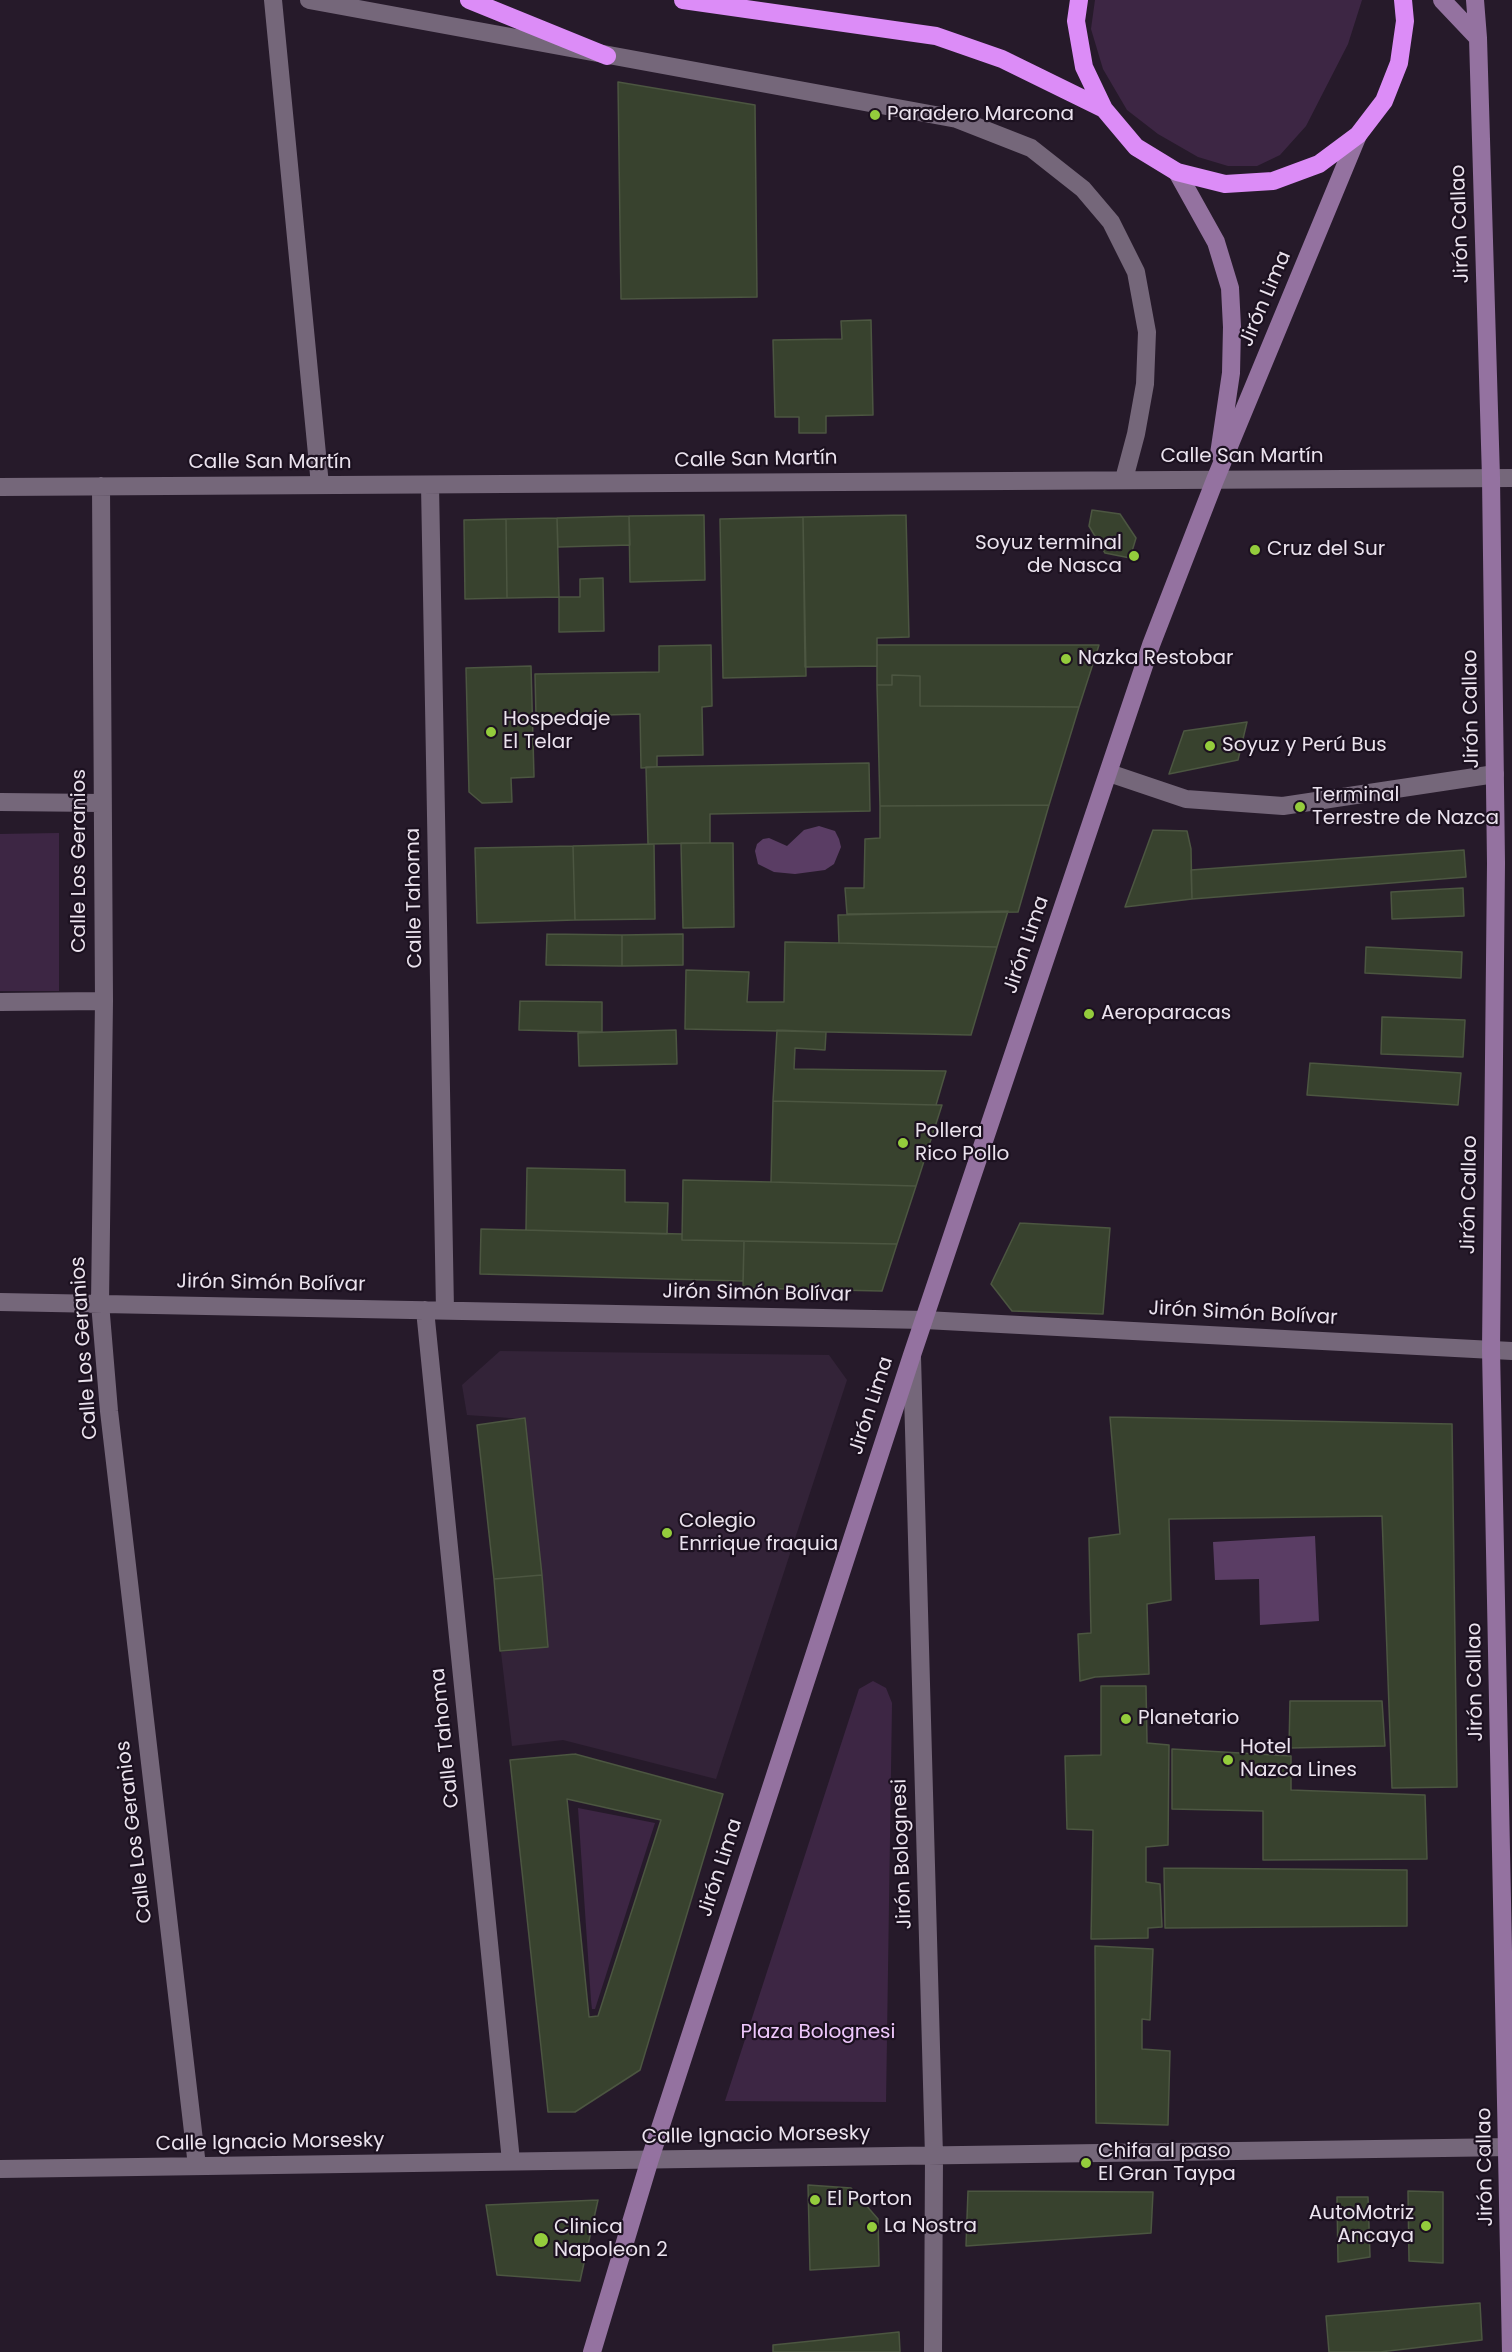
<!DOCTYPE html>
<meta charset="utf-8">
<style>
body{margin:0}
canvas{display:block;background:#261a2a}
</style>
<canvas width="1512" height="2352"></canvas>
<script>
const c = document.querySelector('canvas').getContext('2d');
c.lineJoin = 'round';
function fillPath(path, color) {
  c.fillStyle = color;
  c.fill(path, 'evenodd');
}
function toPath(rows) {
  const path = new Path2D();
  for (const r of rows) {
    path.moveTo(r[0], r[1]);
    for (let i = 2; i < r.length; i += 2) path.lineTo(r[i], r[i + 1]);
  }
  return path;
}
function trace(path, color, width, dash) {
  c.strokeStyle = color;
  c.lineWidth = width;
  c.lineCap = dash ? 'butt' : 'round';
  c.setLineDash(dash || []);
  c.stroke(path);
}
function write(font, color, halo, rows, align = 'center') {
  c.font = font + ' Poppins,sans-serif';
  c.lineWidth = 4.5;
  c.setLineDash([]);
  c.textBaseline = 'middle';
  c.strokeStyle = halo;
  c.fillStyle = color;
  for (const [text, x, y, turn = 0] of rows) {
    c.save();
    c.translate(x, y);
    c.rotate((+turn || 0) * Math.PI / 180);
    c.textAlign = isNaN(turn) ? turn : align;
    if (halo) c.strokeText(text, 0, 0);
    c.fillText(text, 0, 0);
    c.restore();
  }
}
fillPath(toPath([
 [500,1351,829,1355,847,1380,716,1779,563,1740,512,1746,501,1652,548,1647,525,1419,467,1415,462,1385]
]), '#332338');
fillPath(toPath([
 [1095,0,1362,0,1348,44,1306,126,1280,155,1257,166,1228,166,1198,157,1158,134,1127,110,1103,69,1091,29],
 [59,833,59,991,0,991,0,834],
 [873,1681,886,1688,892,1703,886,2102,725,2101,859,1689],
 [578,1808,655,1823,595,2009,592,2009,591,2000]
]), '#3d2644');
fillPath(toPath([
 [819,826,835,831,839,839,841,847,834,864,825,870,795,874,774,872,758,864,755,851,757,844,763,839,769,838,787,846,804,830],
 [1315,1536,1319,1621,1260,1625,1259,1579,1215,1580,1213,1542]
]), '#5a3d64');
const building = toPath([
 [618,82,755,105,757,297,621,299,618,82],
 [871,320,873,415,826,416,826,433,799,433,799,417,775,417,773,340,842,339,841,321,871,320],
 [1092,510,1120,514,1136,538,1130,558,1105,553,1089,526,1092,510],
 [704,515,705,580,630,582,629,516,704,515],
 [906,515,909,637,877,638,877,666,805,667,803,517,906,515],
 [629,516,630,545,558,547,557,518,629,516],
 [803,517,806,676,723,678,720,519,803,517],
 [557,518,559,597,507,598,506,519,557,518],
 [506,519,507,598,465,599,464,520,506,519],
 [603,578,604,631,559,632,559,597,580,597,580,579,603,578],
 [711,645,712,706,702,707,703,755,657,756,657,767,641,768,640,714,536,717,535,674,659,672,659,646,711,645],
 [877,645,1099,645,1079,707,920,706,920,676,892,675,892,685,877,685,877,645],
 [531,666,534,777,511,778,512,802,482,803,469,792,466,668,531,666],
 [892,675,920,676,920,706,1079,707,1049,805,880,806,877,685,892,685,892,675],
 [1247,722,1238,760,1169,774,1184,731,1247,722],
 [869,763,870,811,710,814,710,843,648,844,646,767,869,763],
 [1049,805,1018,912,847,914,845,888,864,888,865,839,880,838,880,806,1049,805],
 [1153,830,1187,831,1191,849,1192,899,1125,907,1153,830],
 [681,843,733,843,734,927,683,928,681,843],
 [654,844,655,919,575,920,573,846,654,844],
 [573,846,575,920,477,923,475,848,573,846],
 [1464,850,1466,877,1192,899,1191,870,1464,850],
 [1463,888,1464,916,1392,919,1391,892,1463,888],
 [1008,911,997,947,839,943,838,915,1008,911],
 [547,934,622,935,622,966,546,965,547,934],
 [683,934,683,965,622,966,622,935,683,934],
 [785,942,839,943,997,947,971,1035,685,1029,686,970,749,972,747,1002,784,1002,785,942],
 [1366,947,1462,952,1461,978,1365,973,1366,947],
 [520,1001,602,1002,602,1032,519,1030,520,1001],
 [1382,1017,1465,1020,1463,1057,1381,1054,1382,1017],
 [676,1030,677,1064,579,1066,578,1033,676,1030],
 [777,1030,826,1032,825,1050,795,1048,794,1069,946,1071,936,1105,773,1101,777,1030],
 [1310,1063,1461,1073,1458,1105,1307,1095,1310,1063],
 [773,1101,936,1105,942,1105,916,1186,771,1182,773,1101],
 [527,1168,625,1170,625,1202,668,1203,667,1234,526,1230,527,1168],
 [683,1180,771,1182,916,1186,897,1244,682,1240,683,1180],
 [1020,1223,1110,1228,1103,1314,1012,1311,991,1284,1020,1223],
 [481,1229,682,1234,682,1240,744,1241,743,1281,480,1274,481,1229],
 [744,1241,897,1244,882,1291,743,1288,744,1241],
 [1110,1417,1452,1424,1457,1787,1392,1788,1382,1516,1169,1519,1171,1600,1147,1604,1149,1674,1095,1677,1080,1681,1078,1634,1091,1633,1089,1538,1120,1534,1110,1417],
 [525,1418,542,1575,494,1579,477,1425,525,1418],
 [542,1575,548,1647,500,1651,494,1579,542,1575],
 [1101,1686,1146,1686,1147,1743,1169,1745,1168,1845,1146,1847,1146,1882,1160,1884,1162,1927,1148,1928,1148,1938,1091,1939,1093,1830,1067,1829,1065,1756,1101,1755,1101,1686],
 [1290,1701,1382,1701,1385,1746,1289,1748,1290,1701],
 [1172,1749,1291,1756,1291,1790,1425,1795,1427,1859,1263,1860,1263,1811,1172,1809,1172,1749],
 [575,1754,723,1794,640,2070,575,2112,548,2112,510,1760,575,1754],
 [567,1799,661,1820,598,2016,589,2017,567,1799],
 [1164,1868,1407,1870,1407,1926,1165,1928,1164,1868],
 [1095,1946,1153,1949,1150,2020,1142,2019,1142,2049,1170,2051,1168,2125,1096,2123,1095,1946],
 [808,2185,851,2188,878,2219,879,2266,810,2270,808,2185],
 [968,2191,1153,2192,1151,2233,966,2246,968,2191],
 [1408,2191,1443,2192,1443,2263,1409,2261,1408,2191],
 [1337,2197,1368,2197,1370,2257,1338,2262,1337,2197],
 [598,2200,580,2281,497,2275,486,2205,598,2200],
 [1480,2303,1482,2340,1380,2352,1329,2352,1326,2316,1480,2303],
 [899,2332,900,2352,773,2352,773,2345,899,2332]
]);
fillPath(building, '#38422e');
trace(building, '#4c5641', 1.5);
trace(toPath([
 [1109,773,1186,799,1283,806,1495,774]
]), '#75677a', 18);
trace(toPath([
 [273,0,320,485],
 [309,0,957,119,1031,148,1083,189,1111,222,1136,272,1147,332,1145,384,1136,434,1124,479],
 [430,485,445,1310],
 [101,486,104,1001,100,1303,109,1411,197,2166],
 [0,487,1512,478],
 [0,802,101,803],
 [0,1002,104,1001],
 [0,1302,925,1320,1512,1351],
 [425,1310,511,2161],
 [912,1357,934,2156,933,2352],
 [0,2169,1512,2147]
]), '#75677a', 18);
trace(toPath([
 [1442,0,1478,38,1491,478,1496,863,1491,1350,1511,2352],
 [1475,0,1478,38],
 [1177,172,1216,242,1230,288,1232,327,1231,373,1219,454],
 [592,2352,650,2159,912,1355,1151,645,1215,480,1358,135]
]), '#9472a0', 18);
trace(toPath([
 [469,0,607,56],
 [683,0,936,36,1002,59,1104,109],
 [1079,0,1076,21,1084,67,1104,109,1136,147,1177,172,1225,184,1273,181,1319,164,1358,135,1384,101,1399,63,1405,21,1403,0]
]), '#dc8cf7', 18);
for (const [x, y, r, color] of [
 [875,115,6,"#94cc3c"],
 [1255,550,6,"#94cc3c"],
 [1134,556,6,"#94cc3c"],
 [1066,659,6,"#94cc3c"],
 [491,732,6,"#94cc3c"],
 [1210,746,6,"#94cc3c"],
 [1300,807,6,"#94cc3c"],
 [1089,1014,6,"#94cc3c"],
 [903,1143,6,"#94cc3c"],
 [667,1533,6,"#94cc3c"],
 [1126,1719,6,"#94cc3c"],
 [1228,1760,6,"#94cc3c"],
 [1086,2163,6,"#94cc3c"],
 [815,2200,6,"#94cc3c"],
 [1426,2226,6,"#94cc3c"],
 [872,2227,6,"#94cc3c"],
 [541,2240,8,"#94cc3c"]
]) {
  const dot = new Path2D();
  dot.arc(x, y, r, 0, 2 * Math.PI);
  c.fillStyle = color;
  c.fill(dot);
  trace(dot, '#1c1120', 2);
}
write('20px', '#ebe3ee', '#1c1120', [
 ["Paradero Marcona",887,115],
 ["Soyuz terminal",1122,544,"right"],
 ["de Nasca",1122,567,"right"],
 ["Cruz del Sur",1267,550],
 ["Nazka Restobar",1078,659],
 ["Hospedaje",503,720],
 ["El Telar",503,743],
 ["Soyuz y Perú Bus",1222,746],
 ["Terminal",1312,796],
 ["Terrestre de Nazca",1312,819],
 ["Aeroparacas",1101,1014],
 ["Pollera",915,1132],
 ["Rico Pollo",915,1155],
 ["Colegio",679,1522],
 ["Enrrique fraquia",679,1545],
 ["Planetario",1138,1719],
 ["Hotel",1240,1748],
 ["Nazca Lines",1240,1771],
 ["Chifa al paso",1098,2152],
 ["El Gran Taypa",1098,2175],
 ["El Porton",827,2200],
 ["AutoMotriz",1414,2214,"right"],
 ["Ancaya",1414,2237,"right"],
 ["La Nostra",884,2227],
 ["Clinica",554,2228],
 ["Napoleon 2",554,2251]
], 'left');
write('20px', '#ebe3ee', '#1c1120', [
 ["Jirón Callao",1461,224,-92],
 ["Jirón Lima",1266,299,-67],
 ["Calle San Martín",1242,457],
 ["Calle San Martín",756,460,-1],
 ["Calle San Martín",270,463],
 ["Jirón Callao",1472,709,-91],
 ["Calle Los Geranios",80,861,-90],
 ["Calle Tahoma",415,898,-91],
 ["Jirón Lima",1027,945,-71],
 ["Jirón Callao",1470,1195,-89],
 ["Jirón Simón Bolívar",271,1284,1],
 ["Jirón Simón Bolívar",757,1294,1],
 ["Jirón Simón Bolívar",1243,1314,3],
 ["Calle Los Geranios",85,1348,-94],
 ["Jirón Lima",872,1406,-72],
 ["Jirón Callao",1476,1682,-91],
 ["Calle Tahoma",446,1738,-96],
 ["Calle Los Geranios",135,1832,-97],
 ["Jirón Bolognesi",903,1854,-92],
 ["Jirón Lima",721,1868,-72],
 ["Calle Ignacio Morsesky",756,2136,-1],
 ["Calle Ignacio Morsesky",270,2143,-1],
 ["Jirón Callao",1486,2167,-91]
]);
write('20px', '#eec7fc', '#1c1120', [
 ["Plaza Bolognesi",818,2033]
]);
</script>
